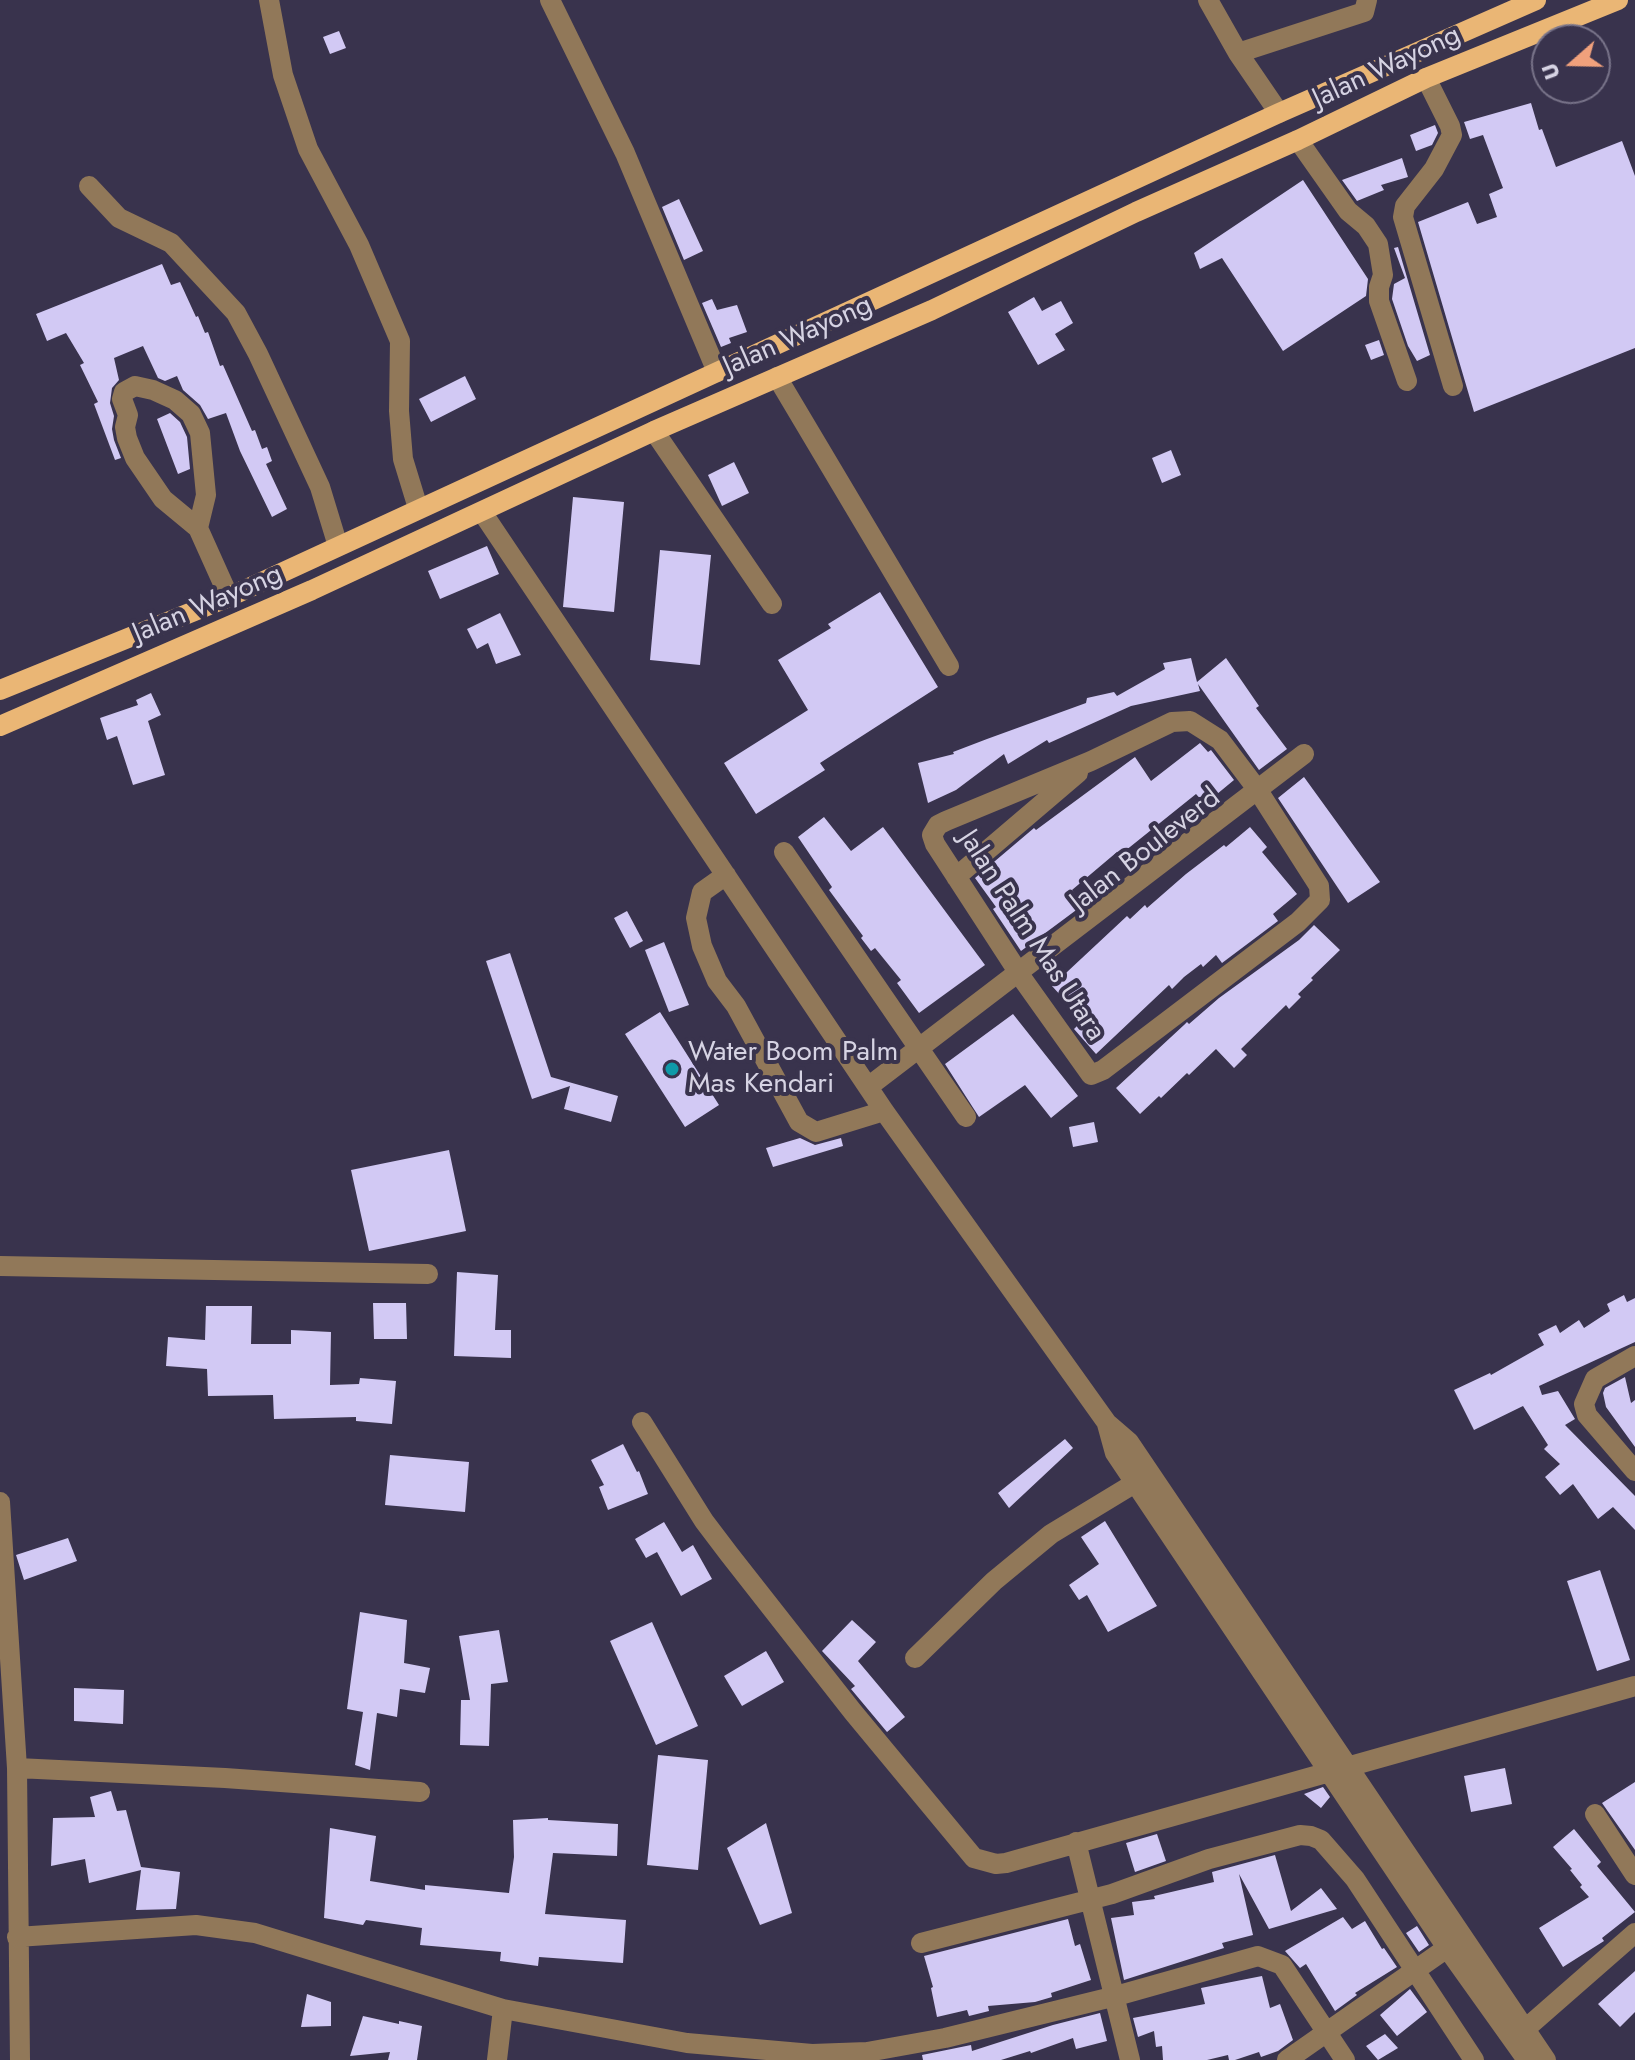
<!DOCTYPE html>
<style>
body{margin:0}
#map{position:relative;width:1635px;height:2060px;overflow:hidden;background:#39334d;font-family:Jost,sans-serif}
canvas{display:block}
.north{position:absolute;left:1531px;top:24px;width:80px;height:80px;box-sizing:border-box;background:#39334d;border:2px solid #787389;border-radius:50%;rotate:250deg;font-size:22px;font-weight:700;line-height:32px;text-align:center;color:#d6d3e3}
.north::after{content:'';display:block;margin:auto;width:28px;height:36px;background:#f1a17c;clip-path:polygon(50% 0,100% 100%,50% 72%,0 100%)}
</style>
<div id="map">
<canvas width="1635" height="2060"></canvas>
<div class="north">U</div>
</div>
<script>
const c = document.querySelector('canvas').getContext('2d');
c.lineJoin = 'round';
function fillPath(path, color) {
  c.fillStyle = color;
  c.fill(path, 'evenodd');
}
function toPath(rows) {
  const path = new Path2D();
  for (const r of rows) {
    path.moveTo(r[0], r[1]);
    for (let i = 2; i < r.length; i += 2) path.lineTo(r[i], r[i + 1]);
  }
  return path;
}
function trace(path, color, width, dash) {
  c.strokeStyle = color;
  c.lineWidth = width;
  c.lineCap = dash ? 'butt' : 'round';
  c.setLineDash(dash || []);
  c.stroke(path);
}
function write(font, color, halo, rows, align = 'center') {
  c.font = font + ' Jost,sans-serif';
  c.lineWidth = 8;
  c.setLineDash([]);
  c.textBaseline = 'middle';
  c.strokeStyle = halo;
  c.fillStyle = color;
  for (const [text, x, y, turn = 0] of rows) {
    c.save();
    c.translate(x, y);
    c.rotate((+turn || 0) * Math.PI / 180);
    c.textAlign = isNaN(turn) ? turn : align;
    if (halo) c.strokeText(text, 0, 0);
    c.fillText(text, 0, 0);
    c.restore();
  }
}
fillPath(toPath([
 [339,31,346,48,330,54,323,37],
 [1531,103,1539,130,1542,129,1556,167,1622,141,1635,176,1635,348,1474,412,1418,222,1468,202,1477,224,1497,217,1489,194,1503,188,1483,135,1470,139,1464,122],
 [1435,125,1438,133,1432,145,1416,151,1410,135],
 [1402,158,1408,177,1381,185,1384,190,1357,201,1342,180],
 [1303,180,1368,279,1366,296,1283,351,1222,258,1200,269,1194,253],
 [679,199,703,251,684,260,662,207],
 [1398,247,1430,355,1417,361,1408,346,1392,299,1394,284,1405,278,1394,248],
 [162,264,171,285,180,282,196,317,198,316,205,333,208,332,220,366,223,365,252,431,255,430,262,449,267,447,272,461,266,464,287,509,272,517,240,451,226,413,208,419,200,405,183,390,177,376,165,381,158,378,143,346,114,358,119,380,112,388,110,403,114,416,112,429,114,440,121,458,115,460,94,404,98,402,80,365,84,363,66,333,47,341,36,314],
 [1034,297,1042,311,1061,301,1073,323,1055,334,1065,350,1038,365,1008,312],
 [712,299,717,310,737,305,747,332,729,338,731,343,721,347,702,303],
 [1379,340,1384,355,1371,360,1365,345],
 [465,376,476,399,431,422,419,399],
 [170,413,180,422,187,437,190,469,178,474,157,419],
 [1171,450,1181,475,1162,483,1152,458],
 [734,462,749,493,722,506,708,475],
 [573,497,624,502,614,612,563,607],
 [487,546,499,574,440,599,428,571],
 [660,550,711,555,700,665,650,660],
 [880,592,938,687,820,763,825,770,756,814,724,763,808,710,778,660,831,628,828,624],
 [500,613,521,655,496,664,488,643,477,649,467,629],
 [1191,658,1197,682,1226,658,1259,706,1256,708,1287,749,1259,770,1198,684,1200,691,1131,706,1049,743,1047,740,1008,764,1004,754,956,790,928,803,918,763,954,754,953,752,987,739,1086,703,1087,698,1114,692,1117,696,1165,669,1163,663],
 [151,693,161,715,148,721,165,775,133,785,117,736,107,740,100,718,138,705,136,700],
 [1200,743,1208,752,1211,750,1234,780,1205,804,1196,794,1120,855,1117,852,1072,890,1083,905,1021,951,993,909,996,907,975,878,1034,828,1036,830,1135,757,1151,781],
 [1304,777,1380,882,1348,903,1278,798],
 [824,817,851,851,883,827,985,965,919,1013,897,983,901,980,875,948,871,951,861,938,863,936,829,890,832,887,798,837],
 [1250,827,1267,847,1262,852,1297,894,1273,914,1278,921,1222,963,1216,955,1203,967,1201,964,1184,977,1172,989,1169,985,1096,1054,1074,1029,1083,1020,1052,986,1127,916,1130,919,1145,905,1147,908,1186,874,1224,845,1226,847],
 [627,911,643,941,630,948,614,918],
 [1314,925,1340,950,1311,978,1313,980,1298,994,1301,997,1289,1009,1286,1005,1241,1049,1247,1055,1234,1068,1216,1049,1189,1075,1187,1073,1161,1098,1159,1096,1140,1114,1116,1088,1184,1025,1187,1022,1189,1024,1219,998,1299,940],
 [664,942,689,1005,669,1012,645,950],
 [510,953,551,1077,618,1096,611,1122,564,1109,570,1086,532,1099,486,961],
 [660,1012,719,1105,685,1127,625,1034],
 [1013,1014,1078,1096,1051,1118,1025,1085,979,1117,945,1064],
 [1094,1122,1098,1142,1073,1147,1069,1127],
 [800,1138,815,1145,841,1138,843,1146,773,1167,766,1148],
 [449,1150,466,1231,369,1251,351,1170],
 [457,1272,498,1275,495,1330,511,1330,511,1358,454,1356],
 [1624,1295,1627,1302,1635,1298,1635,1342,1539,1386,1542,1395,1558,1391,1575,1419,1565,1425,1635,1496,1635,1530,1613,1507,1598,1519,1573,1484,1560,1495,1545,1477,1560,1464,1544,1449,1548,1445,1523,1406,1474,1430,1454,1390,1490,1373,1491,1375,1544,1345,1538,1334,1556,1325,1560,1333,1579,1320,1584,1328,1610,1311,1607,1304],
 [373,1303,406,1303,407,1339,374,1339],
 [206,1306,252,1306,251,1344,291,1344,291,1330,331,1332,330,1385,359,1384,360,1378,396,1381,392,1424,356,1421,356,1417,274,1419,273,1395,208,1396,207,1369,166,1366,168,1337,205,1340],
 [1625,1377,1631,1403,1635,1400,1635,1447,1606,1407,1603,1393,1605,1388],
 [1065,1439,1073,1448,1009,1508,998,1493],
 [623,1444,637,1472,639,1471,648,1494,608,1510,599,1487,604,1485,591,1460],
 [390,1455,469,1462,465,1512,385,1505],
 [1105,1521,1157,1606,1108,1632,1087,1595,1079,1600,1069,1585,1099,1564,1081,1537],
 [664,1522,682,1552,693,1545,712,1579,681,1596,657,1552,646,1558,635,1539],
 [68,1538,77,1561,24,1580,16,1555],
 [1600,1570,1630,1660,1597,1671,1567,1581],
 [360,1612,407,1620,404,1663,430,1668,425,1693,400,1689,397,1717,377,1713,370,1770,355,1765,363,1712,347,1709],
 [852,1620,876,1642,858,1661,905,1717,887,1732,851,1689,855,1686,822,1651],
 [652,1622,698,1726,656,1745,610,1641],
 [499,1630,508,1682,491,1684,489,1746,460,1745,461,1700,470,1700,459,1636],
 [766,1651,784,1682,742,1706,724,1676],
 [74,1688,124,1690,123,1724,74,1721],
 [658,1755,708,1760,698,1870,647,1865],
 [1505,1768,1512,1804,1471,1812,1464,1776],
 [1635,1782,1635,1850,1602,1803],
 [1323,1787,1330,1797,1321,1808,1304,1794],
 [111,1791,117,1811,126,1810,141,1867,180,1872,176,1909,136,1910,141,1870,89,1883,85,1859,51,1866,53,1818,95,1817,90,1797],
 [548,1818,548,1820,618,1824,617,1856,553,1853,545,1914,626,1920,623,1963,539,1957,538,1966,500,1961,501,1952,420,1945,422,1928,366,1920,363,1925,324,1918,330,1828,376,1836,370,1881,425,1890,425,1885,509,1893,514,1857,513,1820],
 [766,1823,792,1913,760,1925,727,1848],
 [1574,1829,1601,1862,1597,1866,1635,1912,1602,1938,1604,1941,1563,1967,1539,1928,1589,1897,1580,1887,1582,1885,1570,1870,1572,1869,1553,1847],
 [1157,1834,1166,1861,1135,1872,1126,1843],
 [1275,1855,1291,1911,1321,1888,1337,1909,1269,1929,1239,1874,1253,1935,1222,1943,1224,1948,1124,1980,1111,1918,1134,1915,1132,1902,1155,1899,1154,1896,1214,1882,1212,1872],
 [1343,1917,1352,1929,1365,1921,1382,1949,1384,1948,1397,1967,1355,1993,1357,1995,1335,2011,1306,1964,1300,1968,1285,1951],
 [1068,1919,1075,1946,1080,1944,1091,1980,1051,1993,1052,1997,1035,2002,988,2006,989,2011,969,2016,967,2010,937,2017,931,1988,933,1987,924,1956],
 [1417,1926,1429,1945,1419,1952,1406,1933],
 [1635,1971,1635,2012,1620,2027,1598,2004],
 [1262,1976,1270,2008,1280,2004,1293,2040,1278,2051,1261,2057,1259,2052,1235,2060,1229,2060,1228,2055,1207,2060,1163,2060,1162,2046,1156,2047,1154,2031,1138,2037,1133,2018,1205,2004,1201,1988],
 [1410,1989,1427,2012,1397,2036,1380,2015],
 [307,1994,331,2002,331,2026,301,2027],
 [1100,2013,1107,2041,1076,2049,1073,2038,1031,2053,1030,2051,1001,2060,923,2060,922,2055,971,2045,972,2051,1053,2025],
 [363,2016,399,2024,399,2021,422,2026,417,2060,388,2060,390,2052,350,2056],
 [1385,2034,1398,2048,1378,2060,1366,2046]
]), '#d2c9f4');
trace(toPath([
 [269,0,283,75,308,149,359,245,400,341,399,411,403,459,418,508],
 [550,0,625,153,717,372],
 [1208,0,1238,53,1279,113],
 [1238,53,1364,12,1367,0],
 [1426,78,1450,126,1452,135,1434,169,1405,206,1403,217,1453,386],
 [1298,140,1348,211,1366,226,1378,244,1383,275,1379,287,1379,301,1407,381],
 [89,186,119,218,171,243,236,313,258,354,320,487,338,546],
 [777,377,949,666],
 [654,431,772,604],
 [482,512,884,1111,1107,1423,1129,1442,1546,2060],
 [198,528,206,495,200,433,191,414,175,400,153,390,135,386,124,392,122,399,128,415,125,427,127,438,135,458,163,499,198,528,229,597],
 [1190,721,1220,740,1257,789,1319,886,1320,900,1298,922,1103,1070,1091,1075,1024,981,935,844,932,835,938,825,946,821,1091,761,1172,722,1190,721],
 [784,852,966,1117],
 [726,875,702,892,696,918,702,946,717,981,736,1006,799,1122,816,1132,884,1111],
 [956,877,1078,773],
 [868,1087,1304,754],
 [0,1266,428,1274],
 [1635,1356,1595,1379,1584,1404,1587,1415,1635,1471],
 [642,1422,704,1521,729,1554,853,1712,974,1858,996,1864,1006,1863,1635,1686],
 [1107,1424,1115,1453,1447,1948,1527,2060],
 [0,1502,17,1768,20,2060],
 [915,1658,994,1581,1051,1534,1135,1483],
 [17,1768,225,1778,420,1792],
 [1595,1814,1635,1875],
 [1076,1842,1130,2060],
 [17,1937,196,1925,255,1933,503,2009,687,2043,812,2054,867,2052,945,2038,1116,1996,1258,1956,1282,1965,1345,2060],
 [921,1943,1112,1894,1209,1859,1300,1835,1311,1836,1321,1840,1355,1879,1474,2060],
 [1515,2038,1635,1933],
 [497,2060,503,2009],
 [1287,2060,1447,1948]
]), '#917859', 20);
trace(toPath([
 [0,690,229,597,1279,113,1536,0],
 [0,726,312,590,654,431,932,310,1136,212,1298,140,1426,78,1618,0]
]), '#eab675', 20);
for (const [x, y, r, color] of [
 [672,1069,8,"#0f9aa8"]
]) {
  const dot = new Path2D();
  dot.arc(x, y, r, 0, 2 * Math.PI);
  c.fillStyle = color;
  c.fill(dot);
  trace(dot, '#39334d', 3);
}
write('28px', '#d6d3e3', '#39334d', [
 ["Jalan Wayong",1387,68,-25],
 ["Jalan Wayong",798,337,-24],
 ["Jalan Wayong",208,605,-23],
 ["Jalan Bouleverd",1146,851,-38],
 ["Jalan Palm Mas Utara",1031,936,57]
]);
write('28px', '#d6d3e3', '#39334d', [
 ["Water Boom Palm",688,1053],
 ["Mas Kendari",688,1085]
], 'left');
</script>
